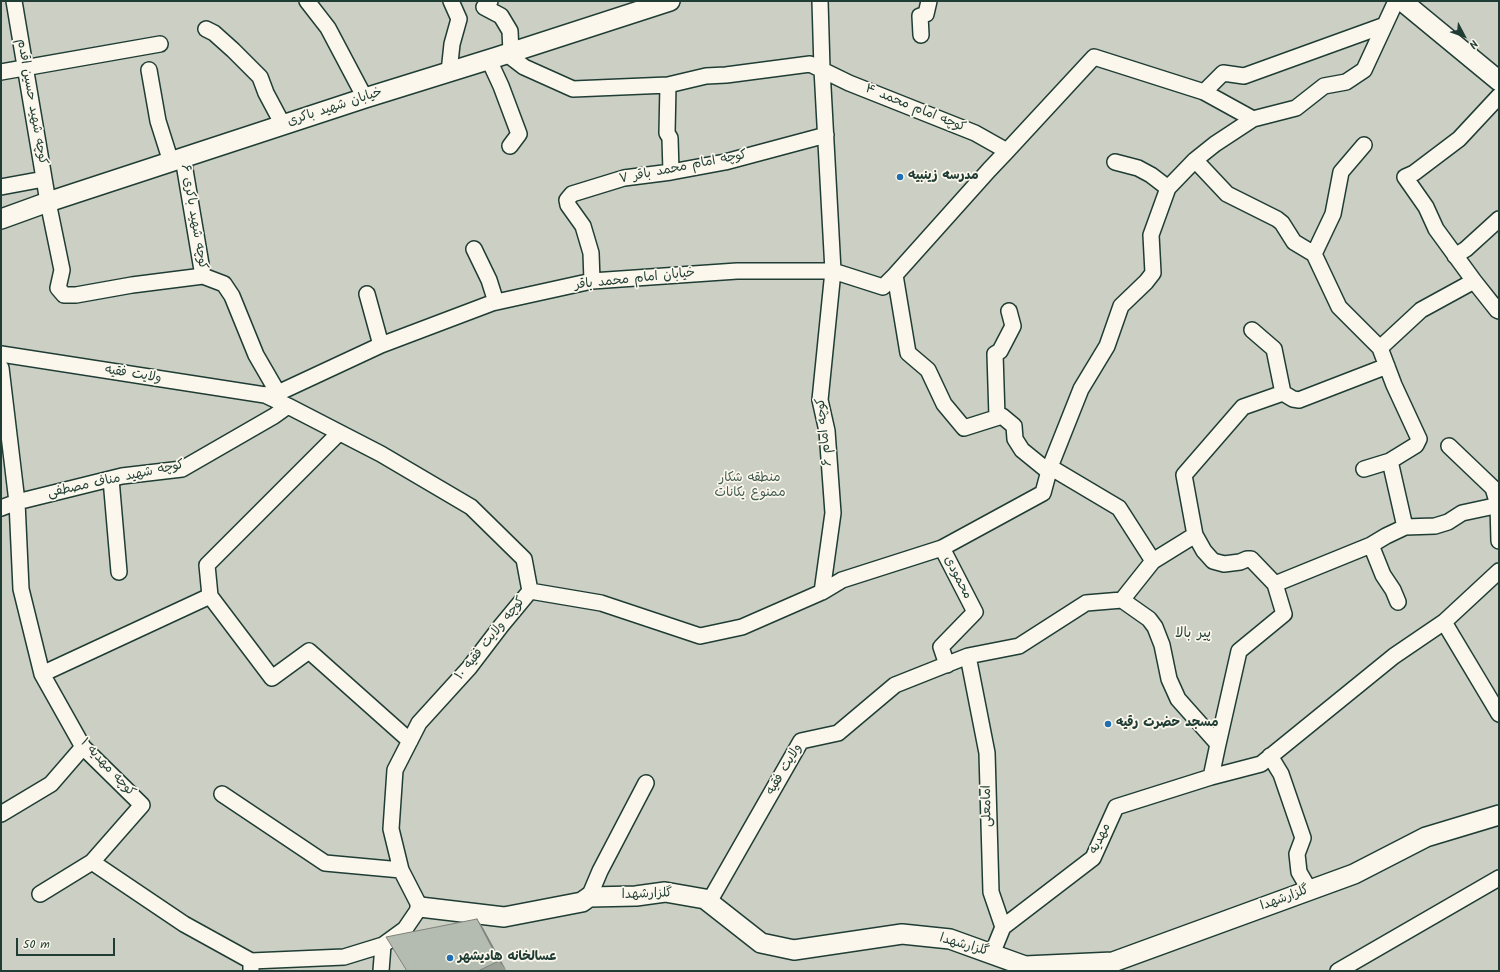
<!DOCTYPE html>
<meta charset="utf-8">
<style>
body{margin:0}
#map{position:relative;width:1500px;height:972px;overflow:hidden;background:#eeece1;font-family:Kalam,sans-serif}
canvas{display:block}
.frame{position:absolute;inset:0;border:2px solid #1f3d34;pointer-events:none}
.north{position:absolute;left:1444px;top:16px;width:40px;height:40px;-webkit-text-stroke:3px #fbf7ec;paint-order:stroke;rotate:131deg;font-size:11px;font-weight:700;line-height:16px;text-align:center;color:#1f3d34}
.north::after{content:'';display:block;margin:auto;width:14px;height:18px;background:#1f3d34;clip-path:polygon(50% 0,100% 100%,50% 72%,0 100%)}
.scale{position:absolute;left:16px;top:938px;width:99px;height:18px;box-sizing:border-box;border:2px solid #1f3d34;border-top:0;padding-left:5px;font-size:12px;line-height:14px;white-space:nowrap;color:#1f3d34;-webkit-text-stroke:3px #fbf7ec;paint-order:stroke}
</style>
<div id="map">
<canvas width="1500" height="972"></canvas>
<div class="frame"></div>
<div class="north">N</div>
<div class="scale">50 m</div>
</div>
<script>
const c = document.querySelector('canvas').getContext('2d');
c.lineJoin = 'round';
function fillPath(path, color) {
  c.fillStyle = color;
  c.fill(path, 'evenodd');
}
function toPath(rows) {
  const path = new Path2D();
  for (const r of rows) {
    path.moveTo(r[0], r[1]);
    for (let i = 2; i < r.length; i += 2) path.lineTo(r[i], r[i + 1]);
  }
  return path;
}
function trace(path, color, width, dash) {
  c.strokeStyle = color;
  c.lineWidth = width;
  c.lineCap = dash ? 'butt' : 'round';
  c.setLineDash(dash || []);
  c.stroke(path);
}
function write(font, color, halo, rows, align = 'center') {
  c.font = font + ' Kalam,"Playpen Sans Arabic",sans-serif';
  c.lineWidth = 3.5;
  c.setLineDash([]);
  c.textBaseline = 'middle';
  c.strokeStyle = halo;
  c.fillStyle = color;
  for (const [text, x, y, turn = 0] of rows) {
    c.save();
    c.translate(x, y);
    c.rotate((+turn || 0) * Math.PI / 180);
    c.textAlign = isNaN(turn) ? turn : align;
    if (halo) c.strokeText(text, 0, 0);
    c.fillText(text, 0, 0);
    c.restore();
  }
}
fillPath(toPath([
 [1,1,1499,1,1499,971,1,971]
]), '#cbcfc4');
const minor = toPath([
 [14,1,48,202,62,270,58,288,64,295,76,295,132,285,203,276,224,284,232,296,256,355,278,393],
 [307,1,328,28,365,98],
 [490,1,484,7,501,16,510,31,511,52],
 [820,1,822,69,833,271,820,400,827,431,833,513,822,592],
 [206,29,214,33,233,50,260,77,266,93,283,125],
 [921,35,920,16,926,14,929,1],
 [507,54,524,67,573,89,668,85,706,76,726,75,810,64,849,83,975,133,1007,151],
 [489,60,501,86,519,134,510,146],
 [149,70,158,121,171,162],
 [1,72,160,44],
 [449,72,452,44,459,19,451,1],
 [668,85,667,133,670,138,671,172],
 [1204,92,1223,73,1244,76,1385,25],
 [1499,96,1459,139,1414,173,1405,177,1426,207,1436,229,1474,281,1497,310,1499,311],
 [183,158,203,276],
 [1195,160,1227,194,1277,219,1282,223,1294,242,1314,254,1339,307,1380,348,1394,385,1419,439,1416,445,1390,461,1364,469],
 [1115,162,1138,168,1151,175,1168,188],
 [1,187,44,179],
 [474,249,489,280,496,302],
 [1314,254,1333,214,1341,172,1364,145],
 [1455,256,1466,249,1499,219],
 [895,275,908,353,928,370,944,404,964,428,1002,416,1014,426,1015,439,1022,450,1049,472],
 [592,281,591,253,583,226,568,205,567,200,572,194,624,178,671,172,725,162,826,135],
 [367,294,381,345],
 [1380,348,1421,310,1474,281],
 [1,354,265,395,288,406,381,454,471,507,524,559,530,591,501,626,469,668,419,723,395,770,391,829,401,870,420,907,405,929,383,945,344,957,251,961,251,971],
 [1,368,17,502,21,589,42,674,83,747,142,805,92,862,184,924,251,961],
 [1283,393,1293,399,1299,400,1387,366],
 [265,395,278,393,381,345,492,303,592,281,737,271,833,271,883,287,895,275,989,170,1007,151,1094,57,1204,92,1253,119,1296,108,1324,86,1346,82,1364,70,1396,1],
 [997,417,995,354,1000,351,1013,326,1009,311],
 [1449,446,1493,488,1498,505,1499,541],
 [1390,461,1405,527],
 [1050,467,1119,508,1153,561,1195,535],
 [111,479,119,572],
 [1,508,17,502,122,476,182,469,274,416,288,406],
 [1371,545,1383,575,1393,590,1398,602],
 [942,548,975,612,941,647,947,665],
 [1275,584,1371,545,1386,536,1405,527,1435,526,1448,522,1462,513,1499,505],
 [530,591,601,603,700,636,742,627,822,592,842,580,942,548,1043,493,1050,467,1081,389,1107,346,1121,306,1146,282,1153,273,1151,235,1168,188,1195,160,1215,144,1253,119],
 [210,596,272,678,309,651,410,741],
 [1122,600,1149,619,1155,627,1162,645,1169,679,1178,699,1218,744,1211,777,1261,764,1394,656,1444,622,1499,571],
 [1444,622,1499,714],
 [968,656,987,753,991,892,1003,927,992,954],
 [42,674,210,596,207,565,339,433],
 [1218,744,1239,651,1284,614,1275,584,1251,559,1247,559,1240,562,1224,564,1213,561,1204,551,1195,535,1184,475,1243,407,1283,393,1274,349,1252,330],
 [1270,756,1281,774,1303,838,1297,854,1299,872,1310,891],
 [222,794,325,863,401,870],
 [1,814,51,784,83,747],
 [40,894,92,862],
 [589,897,600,871,646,783],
 [709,902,801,741,838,733,895,685,968,656,1019,646,1086,603,1122,600,1153,561],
 [1003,927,1093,858,1116,807,1211,777],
 [381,971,383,945],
 [1338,971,1499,878]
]);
const major = toPath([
 [1402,1,1499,81],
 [1,219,48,202,365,98,497,57,670,1],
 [420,907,504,917,582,902,589,897,636,896,665,892,705,899,761,943,794,950,902,934,950,939,1025,966,1113,962,1354,874,1426,837,1499,815]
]);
trace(minor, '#1f3d34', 18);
trace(major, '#1f3d34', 22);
trace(minor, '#fbf7ec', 15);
trace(major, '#fbf7ec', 19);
fillPath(toPath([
 [477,919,483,928,506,970,504,971,407,971]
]), '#9ba197');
fillPath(toPath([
 [477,919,483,928,506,970,499,961]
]), '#7e837b');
const building = toPath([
 [477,919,499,961,478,971,407,971,386,937,477,919]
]);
fillPath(building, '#b4bbb0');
trace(building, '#7e837b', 1);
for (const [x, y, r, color] of [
 [900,177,4,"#1f6fb2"],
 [1108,724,4,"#1f6fb2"],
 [450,958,4,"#1f6fb2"]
]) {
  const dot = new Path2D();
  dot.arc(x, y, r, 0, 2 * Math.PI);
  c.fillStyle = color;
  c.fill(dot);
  trace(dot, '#fbf7ec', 1.5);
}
write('13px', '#1f3d34', '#fbf7ec', [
 ["کوچه شهید حسین اقدم",31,102,80],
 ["خیابان شهید باکری",335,108,-18],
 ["کوچه امام محمد ۴",915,109,22],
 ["کوچه امام محمد باقر ۷",683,168,-11],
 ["کوچه شهید باکری ۶",193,217,80],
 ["خیابان امام محمد باقر",635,280,-6],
 ["ولایت فقیه",133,375,9],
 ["کوچه امام ۶",825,432,-96],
 ["کوچه شهید مناف مصطفی",116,480,-12],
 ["محمودی",957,578,63],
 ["کوچه ولایت فقیه ۱۰",491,639,-51],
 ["کوچه مهدیه ۱",107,768,47],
 ["ولایت فقیه",785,770,-59],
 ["امامعلی",988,806,-91],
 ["مهدیه",1101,839,-64],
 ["گلزارشهدا",647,895,-2],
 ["گلزارشهدا",1285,899,-20],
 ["گلزارشهدا",964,946,16]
]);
write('bold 13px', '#1f3d34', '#fbf7ec', [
 ["مدرسه زینبیه",908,177],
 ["مسجد حضرت رقیه",1116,724],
 ["عسالخانه هادیشهر",458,958]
], 'left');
write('13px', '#415a51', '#fbf7ec', [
 ["منطقه شکار",750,479],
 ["ممنوع یکانات",750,494]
]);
write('14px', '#1f3d34', '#fbf7ec', [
 ["پیر بالا",1193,635]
]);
</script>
